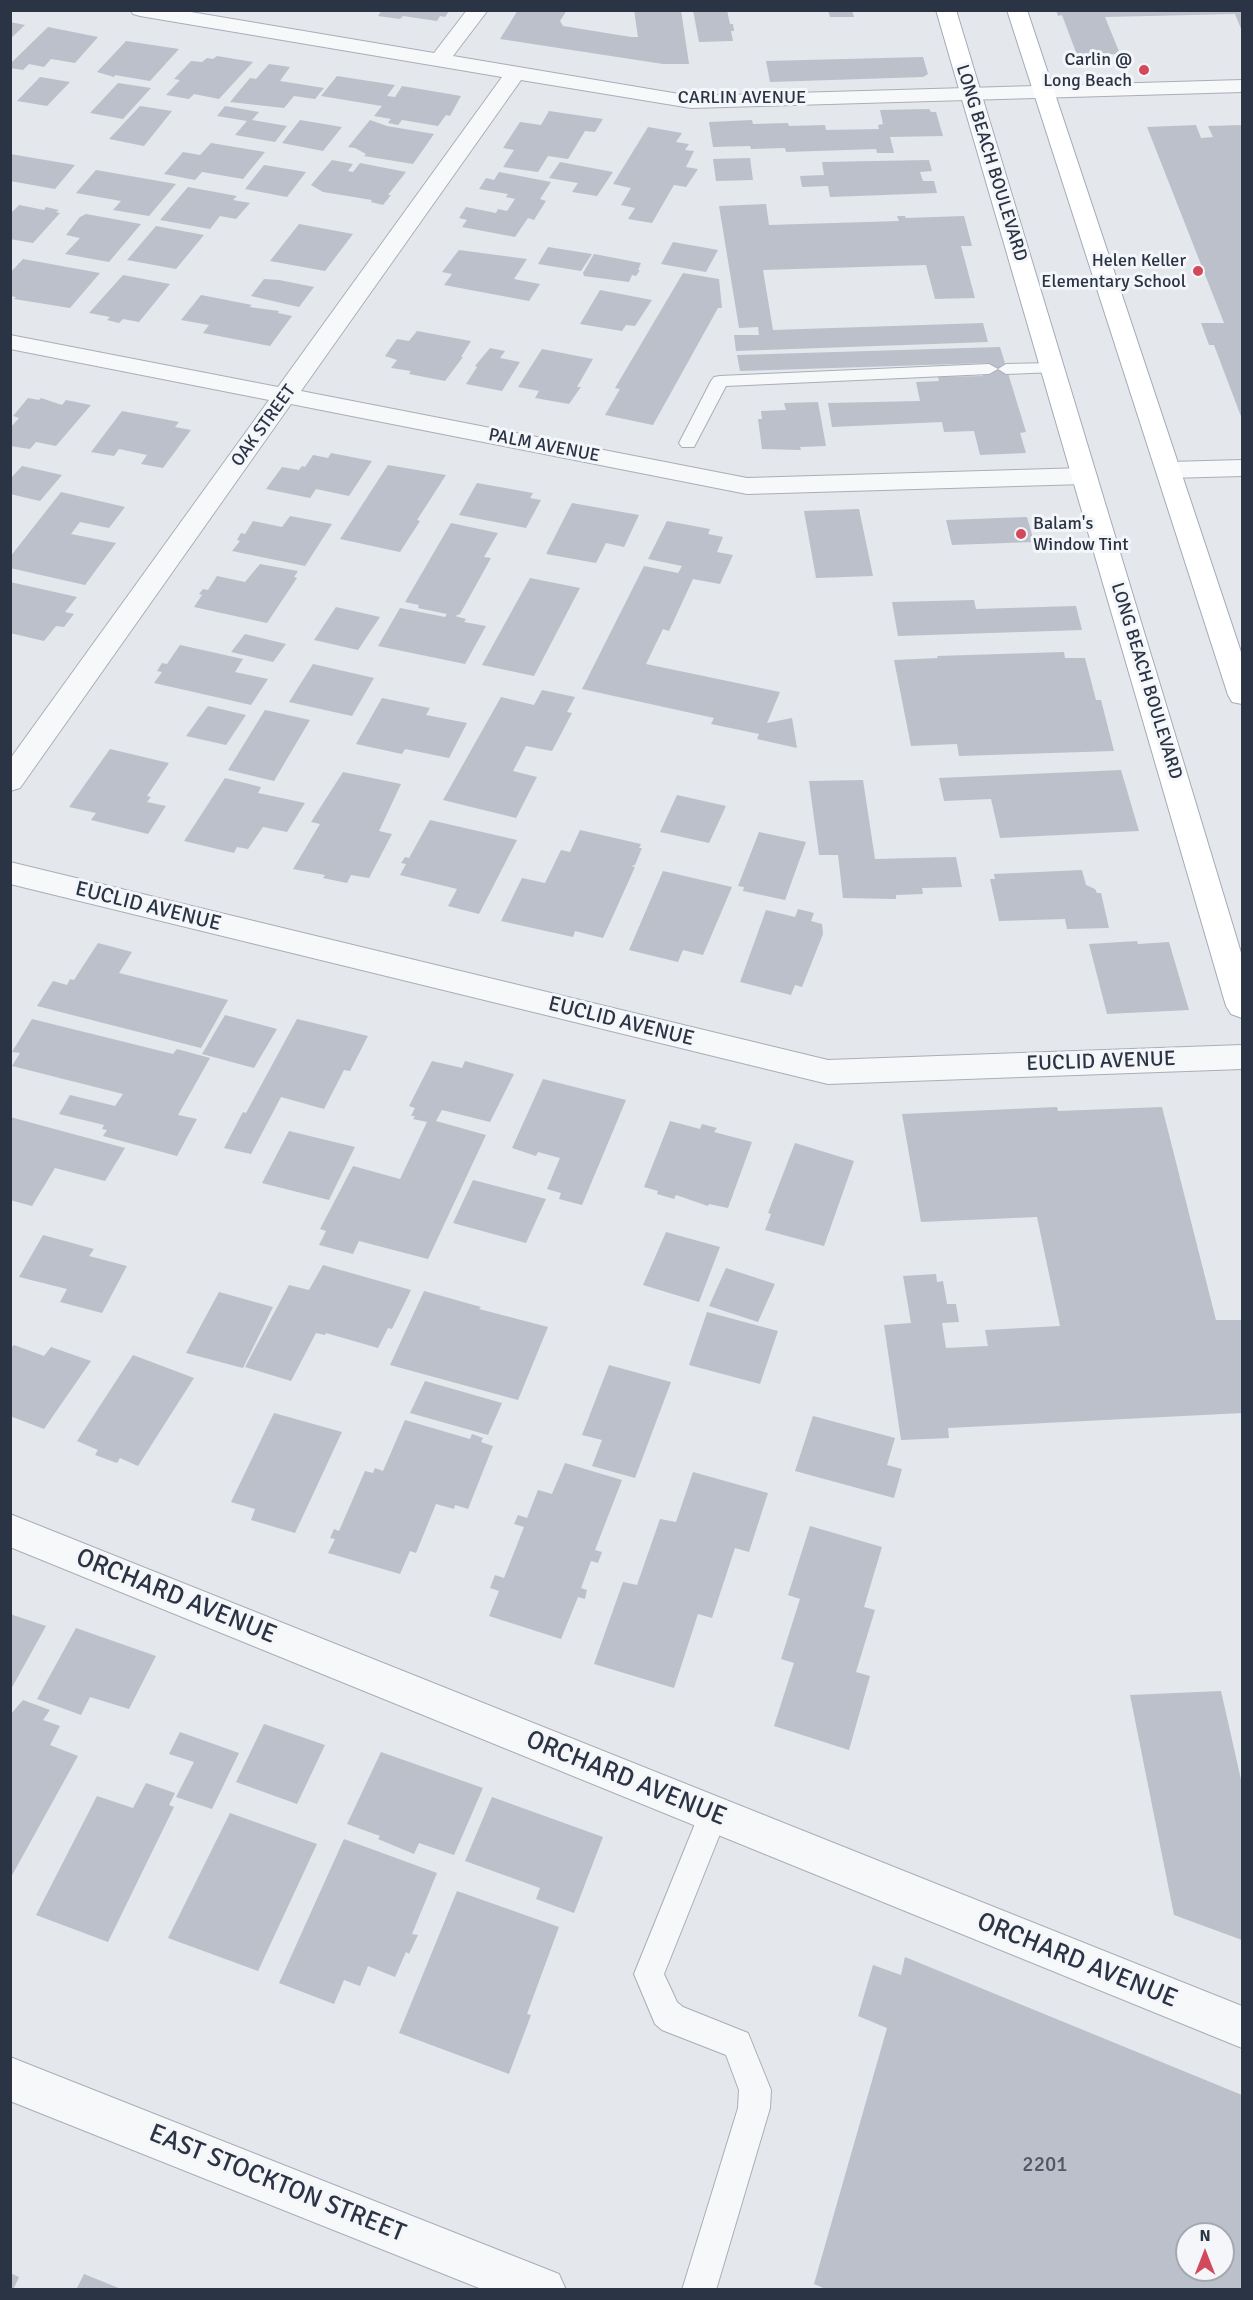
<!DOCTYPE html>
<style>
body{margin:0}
#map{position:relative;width:1253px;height:2300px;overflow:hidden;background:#e4e7ec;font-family:Signika,sans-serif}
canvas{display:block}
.frame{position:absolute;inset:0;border:12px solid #2b3445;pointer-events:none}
.north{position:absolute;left:1175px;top:2222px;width:60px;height:60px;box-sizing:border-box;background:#f4f6f9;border:2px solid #a4a8b1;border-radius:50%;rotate:0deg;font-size:16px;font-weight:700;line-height:24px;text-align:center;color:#2b3445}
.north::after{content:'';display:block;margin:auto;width:21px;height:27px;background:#d1495b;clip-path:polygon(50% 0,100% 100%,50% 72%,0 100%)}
</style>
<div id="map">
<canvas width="1253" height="2300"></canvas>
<div class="frame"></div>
<div class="north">N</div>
</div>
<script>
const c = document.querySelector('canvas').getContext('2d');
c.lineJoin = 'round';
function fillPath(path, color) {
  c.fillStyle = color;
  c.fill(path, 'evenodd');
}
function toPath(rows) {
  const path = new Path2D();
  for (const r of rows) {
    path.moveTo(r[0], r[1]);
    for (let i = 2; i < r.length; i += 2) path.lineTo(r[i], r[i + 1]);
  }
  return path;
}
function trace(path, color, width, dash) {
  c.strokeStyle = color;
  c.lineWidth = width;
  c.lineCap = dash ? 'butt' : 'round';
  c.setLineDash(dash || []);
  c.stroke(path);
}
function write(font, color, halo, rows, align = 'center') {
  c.font = font + ' Signika,sans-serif';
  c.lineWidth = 6;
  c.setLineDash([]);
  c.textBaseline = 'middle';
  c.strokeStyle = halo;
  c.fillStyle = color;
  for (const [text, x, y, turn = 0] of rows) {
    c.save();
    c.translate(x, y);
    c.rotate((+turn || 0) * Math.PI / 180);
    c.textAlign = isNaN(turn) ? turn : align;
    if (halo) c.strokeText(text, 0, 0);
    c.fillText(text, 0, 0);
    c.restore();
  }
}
fillPath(toPath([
 [382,10,450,10,445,17,440,16,437,21,403,16,400,19,378,16],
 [518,10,567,10,560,21,563,26,631,37,638,37,634,10,681,10,689,64,663,64,500,39],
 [693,10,727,10,730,24,733,24,734,31,731,31,733,41,699,42],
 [828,10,852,10,854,17,830,17],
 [1056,10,1242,10,1242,31,1235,14,1105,17,1120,54,1077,55,1062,15,1058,16],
 [10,22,25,25,10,39],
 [48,27,98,37,75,63,51,59,44,67,29,64,23,70,10,68,10,64],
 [126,41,179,49,150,81,115,75,114,77,97,72],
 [217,56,253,62,219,99,194,94,189,99,166,95,180,80,174,79,191,61,202,62,207,58,213,59],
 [923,57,928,74,923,77,770,82,766,61],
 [269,64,290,67,280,81,324,88,315,99,294,96,284,108,230,102,250,78,256,79],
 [337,76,395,85,387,96,395,97,402,86,461,96,450,116,446,115,438,126,402,120,398,125,388,123,391,119,374,116,382,106,321,96],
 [40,77,70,82,47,106,17,101],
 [118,83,151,88,123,119,90,113],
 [140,106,172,111,144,146,109,139],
 [225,106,259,112,252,120,287,126,275,142,235,135,247,121,217,116],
 [929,109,931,112,936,112,943,136,890,137,894,153,877,153,876,149,786,152,785,148,751,149,750,146,713,147,709,122,752,120,753,124,788,123,789,126,825,125,826,130,879,129,878,125,883,124,880,110],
 [549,111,603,119,595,132,585,131,568,159,548,156,538,172,503,167,514,150,503,148,520,122,541,125],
 [300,120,342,127,323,151,282,143],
 [370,120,387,126,434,134,413,164,364,156,366,154,355,148,348,147],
 [1196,125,1201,138,1213,137,1208,126,1242,125,1242,419,1214,345,1209,345,1201,323,1224,323,1147,127],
 [648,127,682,133,676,142,689,144,685,150,694,151,686,167,698,169,686,187,674,185,652,223,628,219,635,208,621,205,631,188,613,184],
 [211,143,265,152,243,179,202,172,195,180,164,174,183,152,200,155],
 [10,154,75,165,55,189,10,181],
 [750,158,753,180,716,181,713,159],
 [332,160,353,164,348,171,353,172,360,163,406,172,388,195,391,195,383,205,371,202,372,200,323,192,311,185],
 [929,160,932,171,920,172,923,181,934,181,937,193,830,197,828,186,802,187,800,176,824,175,822,162],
 [560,162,613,172,597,196,572,192,578,183,549,178],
 [264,165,306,172,287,197,245,189],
 [96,170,176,184,149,216,113,210,121,201,76,193],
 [499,172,551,182,540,199,546,201,534,220,528,218,515,237,462,227,467,220,459,218,466,207,496,213,498,209,507,211,515,199,506,197,508,194,479,189,486,178,494,180],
 [188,187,237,196,233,200,250,203,236,219,220,216,210,229,160,220],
 [766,204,769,225,899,221,897,216,905,216,906,218,964,216,972,246,961,246,975,298,935,299,926,265,763,270,773,330,983,323,988,342,736,351,734,335,759,335,758,327,739,328,719,206],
 [19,205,44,210,46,207,59,210,56,212,60,213,33,243,10,239,10,214],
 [86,214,141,224,109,262,65,254,80,238,66,235,80,217],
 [299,224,353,234,325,271,270,261],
 [156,226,204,235,176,269,127,260],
 [673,242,718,250,706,272,661,264],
 [548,247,592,254,581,271,538,264],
 [459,250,527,259,514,279,540,284,529,301,444,285,452,274,442,272],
 [594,254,641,263,638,270,640,270,636,276,632,275,629,282,584,276,583,273],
 [23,259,100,273,70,308,14,299,16,297,10,296,10,273],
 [683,273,719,279,722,308,718,308,653,425,605,415,620,389,615,388],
 [123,275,170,284,139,322,123,319,119,323,107,320,110,317,89,313],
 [264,279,279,280,314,287,299,307,251,296],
 [600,290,652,300,635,326,626,325,622,331,580,324],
 [201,295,252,305,249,307,279,311,278,313,292,316,270,346,203,333,209,325,181,320],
 [417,331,471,341,461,357,463,357,445,381,409,374,411,371,391,368,397,360,385,356,397,339,409,341],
 [1000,347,1026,432,1020,433,1026,453,980,455,974,431,944,432,942,422,832,427,828,403,920,401,916,382,939,381,938,377,983,376,983,373,990,372,987,363,740,371,737,355],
 [490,348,505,351,500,358,520,362,502,391,466,384,477,367,475,366],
 [542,349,593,359,577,387,581,387,569,404,535,398,539,391,518,387],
 [28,398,39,400,41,398,62,405,66,400,91,405,56,446,36,442,30,449,10,446,10,428,19,418,13,416],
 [818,402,826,446,800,447,801,450,762,449,758,419,762,419,761,411,786,410,784,403],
 [122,411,179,422,175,427,191,430,163,468,141,464,147,455,119,449,114,456,91,452],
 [331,453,372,461,349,496,316,489,310,498,266,489,282,467,299,470,302,466,305,467,313,455,328,458],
 [388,465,446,475,417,520,420,521,400,552,340,539],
 [22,466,62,475,40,501,10,494,10,479],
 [477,483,533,493,530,498,541,500,526,528,459,515],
 [61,492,125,507,109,528,80,522,71,534,116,543,85,585,10,568,10,557],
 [572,503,639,515,624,547,606,543,596,563,546,554],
 [859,509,873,576,816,578,804,511],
 [290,516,332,524,305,566,232,551,240,541,237,540,241,533,245,534,253,521,282,527],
 [1027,517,1034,542,952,545,946,520],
 [667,521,710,529,708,534,723,537,717,552,733,555,720,584,693,579,669,631,663,629,646,664,780,692,767,723,792,718,797,748,757,739,759,734,711,724,714,718,582,689,644,566,678,573,682,566,648,559],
 [451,523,498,533,484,557,491,558,460,614,455,616,466,619,464,622,486,626,465,664,378,646,400,608,445,617,447,614,418,608,419,605,405,602],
 [260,564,298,571,294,577,297,578,267,623,194,607,202,595,199,594,203,589,208,590,217,576,245,582],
 [530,578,580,588,534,676,482,665],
 [10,582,77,597,65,612,74,614,64,627,56,626,44,641,10,633],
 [974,600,976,609,1076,606,1082,630,898,636,892,602],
 [336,607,380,617,358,650,314,640],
 [245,634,286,644,273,662,231,652],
 [180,645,243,659,235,672,268,679,251,705,154,683,162,672,157,671,162,663,167,664],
 [1064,652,1065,658,1085,658,1096,700,1101,700,1114,751,959,756,957,744,911,746,894,660,938,658,937,656],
 [313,664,374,678,352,716,289,702],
 [542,690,575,697,567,712,572,713,552,751,526,746,513,771,537,777,516,818,443,800,501,697,534,705],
 [382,698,430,708,426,715,467,723,449,758,405,749,402,754,356,744],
 [208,706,246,715,226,745,186,736],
 [265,710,310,720,274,781,228,770],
 [110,749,169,763,147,796,151,797,147,802,166,806,148,834,91,820,96,813,69,807],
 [1121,770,1139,831,1000,838,991,799,944,801,939,778],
 [343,772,401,784,379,831,392,834,369,878,351,875,347,883,323,878,325,875,293,869,320,824,311,822],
 [225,778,261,787,258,793,305,803,287,832,263,827,248,849,237,847,234,853,184,841],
 [863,780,875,859,956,857,962,887,922,888,923,894,896,895,896,899,843,898,838,855,819,855,809,781],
 [677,795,726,806,709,843,660,832],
 [430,820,517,840,479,914,448,906,457,889,400,875,406,864,401,863,405,857,409,858],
 [580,830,641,844,639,848,642,848,635,865,631,866,635,867,603,938,575,931,573,937,501,921,522,878,545,883,561,850,570,852],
 [759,832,806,842,785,900,743,891,744,887,738,886],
 [1082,870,1086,885,1095,889,1097,893,1101,893,1109,928,1067,929,1065,919,999,921,990,879,995,879,994,874],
 [663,871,732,887,703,955,683,950,678,962,629,950],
 [798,909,814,913,811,921,822,924,823,934,802,987,795,985,791,995,740,982,766,910,795,917],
 [1137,941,1138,944,1169,942,1189,1010,1107,1014,1089,944],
 [98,943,132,952,119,973,228,1000,201,1048,37,1006,53,981,67,985,70,979,74,980],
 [225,1015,277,1029,254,1068,202,1054],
 [32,1019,173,1054,177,1049,210,1058,178,1115,197,1119,177,1156,103,1136,107,1130,102,1129,104,1125,59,1114,70,1095,115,1106,123,1094,12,1066,20,1053,12,1052],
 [297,1019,368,1036,350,1071,344,1070,324,1109,281,1097,251,1154,224,1148,243,1112,246,1113],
 [432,1061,462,1068,465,1061,514,1074,490,1122,442,1110,436,1121,486,1135,428,1259,359,1241,353,1254,319,1245,326,1231,320,1229,353,1166,400,1179,427,1122,413,1119,415,1116,411,1116,415,1108,409,1106],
 [543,1079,626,1100,582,1205,559,1199,561,1193,547,1189,560,1158,538,1152,536,1156,512,1148],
 [1057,1107,1058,1111,1162,1107,1216,1320,1241,1320,1242,1326,1242,1413,948,1428,949,1438,901,1440,884,1325,911,1323,903,1276,936,1274,937,1282,943,1281,947,1304,956,1304,959,1322,942,1323,946,1348,988,1346,985,1330,1060,1326,1037,1217,921,1222,902,1114],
 [10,1117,125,1148,105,1181,55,1168,32,1206,10,1200],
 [670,1121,700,1129,702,1124,717,1128,714,1132,752,1142,728,1208,709,1204,708,1206,676,1195,674,1199,657,1194,658,1191,644,1187],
 [289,1131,355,1147,329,1200,262,1183],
 [795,1143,854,1161,824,1246,765,1230,771,1214,768,1213],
 [473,1180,546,1199,526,1243,453,1223],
 [666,1232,720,1247,699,1302,643,1285],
 [43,1235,94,1249,89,1256,127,1266,102,1313,60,1302,67,1289,19,1277],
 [323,1265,411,1290,392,1329,388,1328,378,1348,326,1333,325,1335,316,1333,291,1381,245,1367,289,1285,309,1290],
 [726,1268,775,1284,758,1322,709,1306],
 [424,1291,481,1307,479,1309,548,1327,518,1400,390,1365],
 [219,1292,273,1307,243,1368,186,1353],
 [707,1312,778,1331,760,1384,689,1365],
 [14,1345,44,1356,51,1347,91,1361,44,1429,10,1416,10,1349],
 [133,1355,194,1378,138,1466,120,1458,117,1463,95,1455,98,1450,77,1441],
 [609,1365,671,1382,635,1478,592,1466,602,1440,582,1435],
 [425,1381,502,1403,488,1435,410,1413],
 [274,1413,342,1432,295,1533,251,1520,255,1509,231,1502],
 [813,1416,895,1438,887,1465,902,1469,894,1498,795,1471],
 [405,1420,470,1439,472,1434,483,1438,481,1442,493,1446,468,1509,455,1505,454,1509,436,1504,416,1553,410,1551,400,1574,328,1553,335,1539,330,1538,334,1529,339,1531,365,1471,373,1473,375,1468,383,1471],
 [565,1463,622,1480,595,1550,602,1552,598,1563,591,1561,581,1588,587,1590,585,1599,578,1597,561,1639,489,1616,499,1591,490,1588,495,1575,504,1578,524,1527,514,1524,518,1515,527,1518,538,1490,552,1494],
 [693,1472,768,1493,749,1552,735,1548,712,1618,698,1614,674,1688,594,1664,623,1582,637,1585,660,1519,676,1522],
 [810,1526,882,1547,864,1607,875,1610,856,1672,870,1676,849,1750,774,1726,794,1663,781,1659,800,1599,788,1595],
 [10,1614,46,1626,10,1691],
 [76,1628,156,1656,129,1709,90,1697,81,1715,37,1699],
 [1221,1691,1242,1784,1242,1940,1174,1915,1130,1695],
 [23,1700,50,1710,43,1720,60,1726,50,1745,78,1756,10,1879,10,1715],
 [264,1724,325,1745,297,1804,236,1782],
 [180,1732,239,1753,212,1809,176,1797,194,1762,169,1754],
 [381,1752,483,1788,454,1855,419,1843,414,1854,378,1839,380,1836,347,1824],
 [146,1783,175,1793,169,1805,174,1807,108,1942,36,1915,97,1796,133,1808],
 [492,1797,603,1837,574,1913,536,1899,540,1888,465,1861],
 [230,1813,317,1844,258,1971,168,1938],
 [344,1839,437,1873,412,1934,418,1935,409,1954,406,1952,395,1977,368,1966,360,1986,344,1980,334,2004,279,1983],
 [457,1891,559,1927,527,2014,531,2015,509,2074,399,2033],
 [905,1957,1242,2095,1242,2290,828,2290,814,2284,887,2028,858,2016,873,1965,901,1975],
 [1187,2234,1223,2234,1223,2270,1187,2270],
 [10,2273,19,2277,13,2290,10,2290],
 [84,2274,121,2289,121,2290,76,2290]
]), '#bbc0ca');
const lane = toPath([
 [1051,363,1057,364,1060,368,1057,372,1006,374,998,369,989,374,726,386,694,447,682,447,679,443,711,381,714,377,720,376,989,364,998,369,1006,364,1051,363],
 [713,1800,723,1804,728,1814,664,1974,677,2002,683,2007,748,2033,771,2090,770,2108,716,2290,682,2290,738,2108,739,2090,726,2055,662,2030,655,2024,634,1974,703,1804,713,1800]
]);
const street = toPath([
 [130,10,179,10,434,53,467,10,488,10,453,56,691,96,1242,80,1242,92,691,108,521,80,301,391,747,478,1084,468,1093,471,1097,476,1093,481,1084,484,747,494,291,404,20,788,10,791,10,759,269,400,10,349,10,335,278,387,502,77,140,16,133,14,130,10],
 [1242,460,1242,476,1169,478,1160,475,1156,470,1160,465,1169,462,1242,460],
 [10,862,828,1060,1242,1045,1242,1069,828,1084,10,884,10,862],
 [10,1514,1242,2006,1242,2048,10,1547,10,1514],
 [10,2057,559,2274,566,2290,484,2290,10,2101,10,2057]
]);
const primary = toPath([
 [936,10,956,10,1242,956,1242,1018,1231,1014,1226,1006,936,10],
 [1007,10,1027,10,1242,655,1242,704,1232,702,1228,695,1007,10]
]);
trace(lane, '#a9aeb7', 2);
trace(street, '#a9aeb7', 2);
trace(primary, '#a3abb8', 2);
fillPath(lane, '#f7f8fa');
fillPath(street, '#f7f8fa');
fillPath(primary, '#fff');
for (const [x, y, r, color] of [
 [1144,70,6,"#d1495b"],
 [1198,271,6,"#d1495b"],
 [1021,534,6,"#d1495b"]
]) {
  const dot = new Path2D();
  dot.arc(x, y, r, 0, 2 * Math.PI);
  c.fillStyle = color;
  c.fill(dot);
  trace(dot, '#f4f6f9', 2);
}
write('18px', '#2b3445', '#f4f6f9', [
 ["Carlin @",1132,60],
 ["Long Beach",1132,81],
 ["Helen Keller",1186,261],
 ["Elementary School",1186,282],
 ["Balam's",1033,524,"left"],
 ["Window Tint",1033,545,"left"]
], 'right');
write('18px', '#2b3445', '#f4f6f9', [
 ["CARLIN AVENUE",742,98],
 ["LONG BEACH BOULEVARD",991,163,73],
 ["OAK STREET",264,426,-54],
 ["PALM AVENUE",544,446,11],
 ["LONG BEACH BOULEVARD",1146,681,73]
]);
write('21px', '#2b3445', '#f4f6f9', [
 ["EUCLID AVENUE",148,907,14],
 ["EUCLID AVENUE",621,1022,14],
 ["EUCLID AVENUE",1101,1062,-2]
]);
write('21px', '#4f5766', null, [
 ["2201",1045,2165]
]);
write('26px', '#2b3445', '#f4f6f9', [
 ["ORCHARD AVENUE",176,1597,22],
 ["ORCHARD AVENUE",626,1779,22],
 ["ORCHARD AVENUE",1077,1961,22],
 ["EAST STOCKTON STREET",277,2184,22]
]);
</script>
